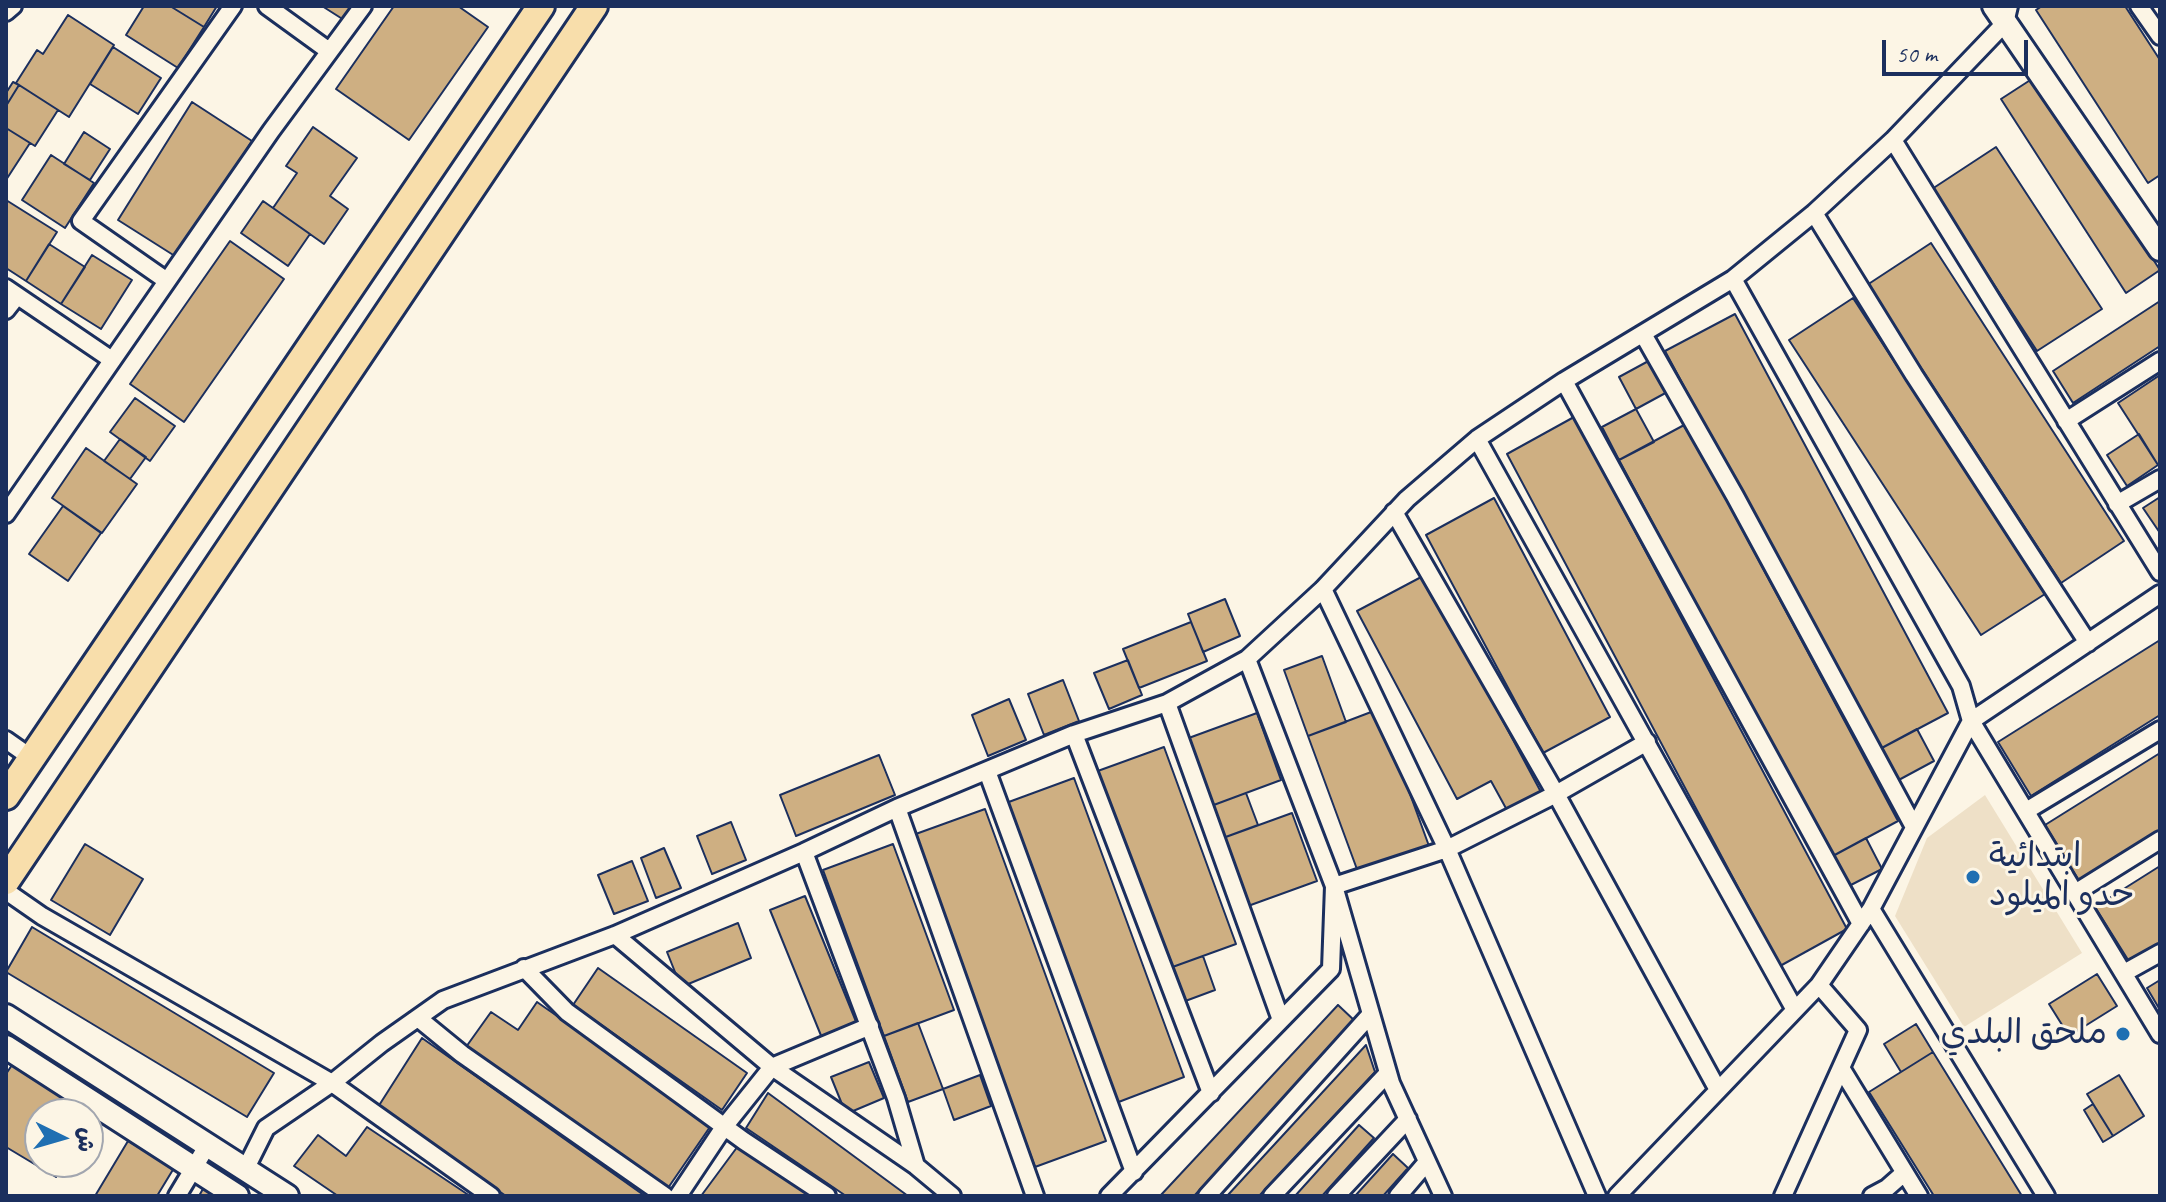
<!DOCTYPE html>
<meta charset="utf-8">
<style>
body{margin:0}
#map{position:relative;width:2166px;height:1202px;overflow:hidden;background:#fcf5e5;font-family:Caveat,"Playpen Sans Arabic",sans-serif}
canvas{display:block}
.frame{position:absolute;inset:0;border:8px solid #1b2f5e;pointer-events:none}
.north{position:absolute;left:24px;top:1098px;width:80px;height:80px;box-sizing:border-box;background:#fcf5e5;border:2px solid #a2a6af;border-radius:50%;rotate:95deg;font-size:22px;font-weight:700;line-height:32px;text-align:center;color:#1b2f5e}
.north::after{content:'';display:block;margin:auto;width:28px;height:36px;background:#1f6fb2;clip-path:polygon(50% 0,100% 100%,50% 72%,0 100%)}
.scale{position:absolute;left:1882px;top:40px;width:146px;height:36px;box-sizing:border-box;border:4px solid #1b2f5e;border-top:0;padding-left:10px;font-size:24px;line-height:28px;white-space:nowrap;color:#1b2f5e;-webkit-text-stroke:6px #fcf5e5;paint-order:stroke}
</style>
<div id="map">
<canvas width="2166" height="1202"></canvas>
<div class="frame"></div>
<div class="north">ش</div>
<div class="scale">50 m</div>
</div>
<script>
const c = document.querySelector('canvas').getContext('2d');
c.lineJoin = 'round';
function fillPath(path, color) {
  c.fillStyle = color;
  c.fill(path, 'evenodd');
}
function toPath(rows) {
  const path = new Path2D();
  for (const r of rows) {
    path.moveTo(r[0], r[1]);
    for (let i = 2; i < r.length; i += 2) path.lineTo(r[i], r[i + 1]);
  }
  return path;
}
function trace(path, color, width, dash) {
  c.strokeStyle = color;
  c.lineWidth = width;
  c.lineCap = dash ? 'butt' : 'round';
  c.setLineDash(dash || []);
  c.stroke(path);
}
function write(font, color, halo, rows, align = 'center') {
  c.font = font + ' Caveat,"Playpen Sans Arabic",sans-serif';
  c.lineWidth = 6;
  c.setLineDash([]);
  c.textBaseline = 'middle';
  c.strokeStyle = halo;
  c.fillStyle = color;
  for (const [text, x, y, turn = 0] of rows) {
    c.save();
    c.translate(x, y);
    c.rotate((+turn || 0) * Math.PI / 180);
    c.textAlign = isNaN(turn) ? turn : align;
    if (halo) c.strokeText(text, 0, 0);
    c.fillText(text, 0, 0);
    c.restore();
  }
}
fillPath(toPath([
 [1985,795,2082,953,1964,1027,1895,916,1927,838]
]), '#eee0c7');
const building = toPath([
 [144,6,170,6,204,27,178,68,126,35,144,6],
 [170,6,217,6,204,27,170,6],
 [322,6,353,6,344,20,322,6],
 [394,6,458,6,488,27,409,140,336,89,394,6],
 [2042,6,2125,6,2160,60,2160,175,2148,183,2036,10,2042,6],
 [68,15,114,45,69,117,16,83,37,50,43,54,68,15],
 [113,47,161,78,138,114,90,84,113,47],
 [2035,77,2160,270,2126,293,2001,99,2035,77],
 [13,82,19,85,6,106,6,93,13,82],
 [19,85,58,110,35,146,6,128,6,106,19,85],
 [192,102,252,141,178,258,118,220,192,102],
 [313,127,357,158,330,196,348,209,324,244,273,208,297,173,286,166,313,127],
 [6,128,30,143,6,180,6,128],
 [84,132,110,149,90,180,64,164,84,132],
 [1996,147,2102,309,2037,351,1932,189,1996,147],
 [51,155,94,183,65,228,22,200,51,155],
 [6,200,57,232,26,281,6,268,6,200],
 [263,201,310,234,288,266,241,233,263,201],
 [230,241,284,279,184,422,130,384,230,241],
 [1931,243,2124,541,2061,583,1867,285,1931,243],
 [49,244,85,267,61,304,26,281,49,244],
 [92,255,132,280,101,329,61,304,92,255],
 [1853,298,2045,594,1981,635,1789,340,1853,298],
 [2160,301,2160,346,2073,403,2053,371,2160,301],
 [1735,314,1948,713,1878,750,1665,351,1735,314],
 [1654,358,1671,390,1636,409,1619,377,1654,358],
 [2160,375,2160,464,2158,465,2118,403,2160,375],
 [135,398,175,426,150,461,110,432,135,398],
 [1636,409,1654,442,1619,460,1602,427,1636,409],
 [1574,417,1847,929,1780,966,1507,454,1574,417],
 [1686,424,1898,821,1831,857,1619,460,1686,424],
 [2139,434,2158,465,2127,486,2107,455,2139,434],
 [120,439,146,457,130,479,104,461,120,439],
 [86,448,137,484,102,533,52,498,86,448],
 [2160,497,2160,533,2143,508,2160,497],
 [1494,498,1610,717,1543,753,1426,535,1494,498],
 [63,506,101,533,68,581,29,554,63,506],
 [1425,575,1542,794,1508,812,1491,781,1457,799,1357,611,1425,575],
 [1225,599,1240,636,1203,652,1188,614,1225,599],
 [1191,622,1207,661,1139,688,1123,649,1191,622],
 [2160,640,2160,715,2031,796,1998,742,2160,640],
 [1322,656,1346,722,1308,736,1284,670,1322,656],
 [1128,660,1142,695,1109,709,1094,673,1128,660],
 [1063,680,1079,721,1044,735,1028,694,1063,680],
 [1009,699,1026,740,988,756,972,715,1009,699],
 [1379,709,1429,846,1358,872,1308,736,1379,709],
 [1257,713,1281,780,1211,806,1186,739,1257,713],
 [1917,729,1934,761,1895,782,1878,750,1917,729],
 [1164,747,1236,944,1167,969,1095,772,1164,747],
 [2160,753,2160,835,2081,884,2045,825,2160,753],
 [879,755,895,795,796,836,780,795,879,755],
 [1074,778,1184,1077,1116,1103,1006,803,1074,778],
 [1246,793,1258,825,1223,838,1211,806,1246,793],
 [985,809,1106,1141,1035,1167,913,835,985,809],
 [1292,813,1317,881,1248,906,1223,838,1292,813],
 [731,822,746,860,712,874,697,836,731,822],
 [1866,838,1882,869,1847,887,1831,857,1866,838],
 [85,844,143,879,110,935,51,900,85,844],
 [893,844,954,1010,884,1036,823,870,893,844],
 [664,848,681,888,656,898,641,858,664,848],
 [632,861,648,901,614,914,598,875,632,861],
 [2160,866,2160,944,2130,963,2095,907,2160,866],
 [805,896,857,1024,822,1038,770,910,805,896],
 [738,923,751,958,681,987,667,952,738,923],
 [32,927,274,1073,247,1117,6,972,32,927],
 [1203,956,1215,990,1180,1003,1167,969,1203,956],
 [598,968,747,1073,722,1110,573,1005,598,968],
 [2097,974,2117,1006,2069,1036,2049,1004,2097,974],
 [2160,980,2160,1010,2147,988,2160,980],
 [537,1002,712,1124,668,1188,466,1047,491,1012,518,1030,537,1002],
 [1338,1005,1356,1022,1194,1196,1160,1196,1338,1005],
 [918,1023,943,1089,908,1102,884,1036,918,1023],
 [1916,1024,1933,1052,1901,1072,1884,1044,1916,1024],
 [422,1038,645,1196,506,1196,378,1107,422,1038],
 [1366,1045,1375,1072,1259,1196,1227,1196,1366,1045],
 [1933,1052,2022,1196,1934,1196,1869,1092,1933,1052],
 [869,1062,884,1098,846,1114,831,1077,869,1062],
 [12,1065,93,1115,88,1124,88,1114,40,1114,40,1162,65,1162,56,1177,6,1147,6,1074,12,1065],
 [980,1075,991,1106,954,1120,943,1089,980,1075],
 [2119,1075,2144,1116,2113,1136,2087,1094,2119,1075],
 [768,1093,908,1196,846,1196,746,1128,768,1093],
 [2093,1104,2113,1136,2103,1142,2084,1110,2093,1104],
 [1359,1125,1374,1138,1322,1196,1295,1196,1359,1125],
 [367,1127,470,1196,338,1196,294,1166,318,1135,346,1156,367,1127],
 [128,1141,174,1168,157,1196,95,1196,128,1141],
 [738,1146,810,1196,701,1196,738,1146],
 [1393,1154,1408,1168,1383,1196,1355,1196,1393,1154],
 [204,1187,220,1196,199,1196,204,1187]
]);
fillPath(building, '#ceaf82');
trace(building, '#1b2f5e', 2);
const street = toPath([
 [267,6,329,51],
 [2139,6,2160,36],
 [6,12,13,6],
 [1893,140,2160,572],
 [1814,213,1914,375,2088,643],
 [1733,279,1961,686,1971,721,2160,1034],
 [167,281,81,221,233,6],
 [6,288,112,360],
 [6,310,17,296],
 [1643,334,1735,496,1914,827],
 [1564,381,1861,924],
 [2066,421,2160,361],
 [1477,439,1795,1010],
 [2117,504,2160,479],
 [1394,512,1556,794,1718,1090],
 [6,514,271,131,363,6],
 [1323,589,1447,849,1597,1196],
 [1247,659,1323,589,1407,499,1477,439,1564,381,1733,279,1814,213,1893,140,2005,23,2009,6],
 [1167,703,1281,1020],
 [1074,734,1211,1093],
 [6,740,33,759],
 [987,771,1134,1172],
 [897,808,1035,1196],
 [2026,811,2160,730],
 [804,852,896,1098,916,1166],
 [6,891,42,916,332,1083,491,1196],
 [2075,893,2160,840],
 [1871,909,2046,1196],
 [615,935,772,1067,916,1166,952,1196],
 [524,968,567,1012,744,1141,827,1196],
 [2124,973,2160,953],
 [418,1018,462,1054,665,1196],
 [1841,1068,1919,1196],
 [245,1170,266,1128,332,1083,382,1043,443,1000,615,935,804,852,897,808,1074,734,1167,703,1247,659,1334,886,1391,1083,1443,1196],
 [177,1196,207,1146],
 [678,1196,724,1127,772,1067,870,1026],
 [1109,1196,1331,969,1334,886,1447,849,1556,794,1647,742],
 [1207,1196,1370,1015],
 [1272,1196,1388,1073],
 [1336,1196,1408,1119],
 [1398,1196,1427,1162],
 [1617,1196,1819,985,1871,909,1971,721,2160,594],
 [1783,1196,1858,1030,1819,985],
 [1872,1196,1887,1188,1904,1173]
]);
const secondary = toPath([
 [1994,6,2160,249],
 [6,1016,287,1196],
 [6,1047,237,1196]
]);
const primary = toPath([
 [6,796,541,6],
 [6,881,594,6]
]);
trace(street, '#1b2f5e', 22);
trace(secondary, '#1b2f5e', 28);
trace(primary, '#1b2f5e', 32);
trace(street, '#fcf5e5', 16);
trace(secondary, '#fcf5e5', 22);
trace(primary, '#f8deab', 26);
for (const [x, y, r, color] of [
 [1973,877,8,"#1f6fb2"],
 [2123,1034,8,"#1f6fb2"]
]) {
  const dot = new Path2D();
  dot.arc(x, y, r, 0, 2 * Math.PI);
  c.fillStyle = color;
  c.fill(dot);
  trace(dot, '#fcf5e5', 3);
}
write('34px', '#1b2f5e', '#fcf5e5', [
 ["ابتدائية",1989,857],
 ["حدو الميلود",1989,896],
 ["ملحق البلدي",2107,1034,"right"]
], 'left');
</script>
